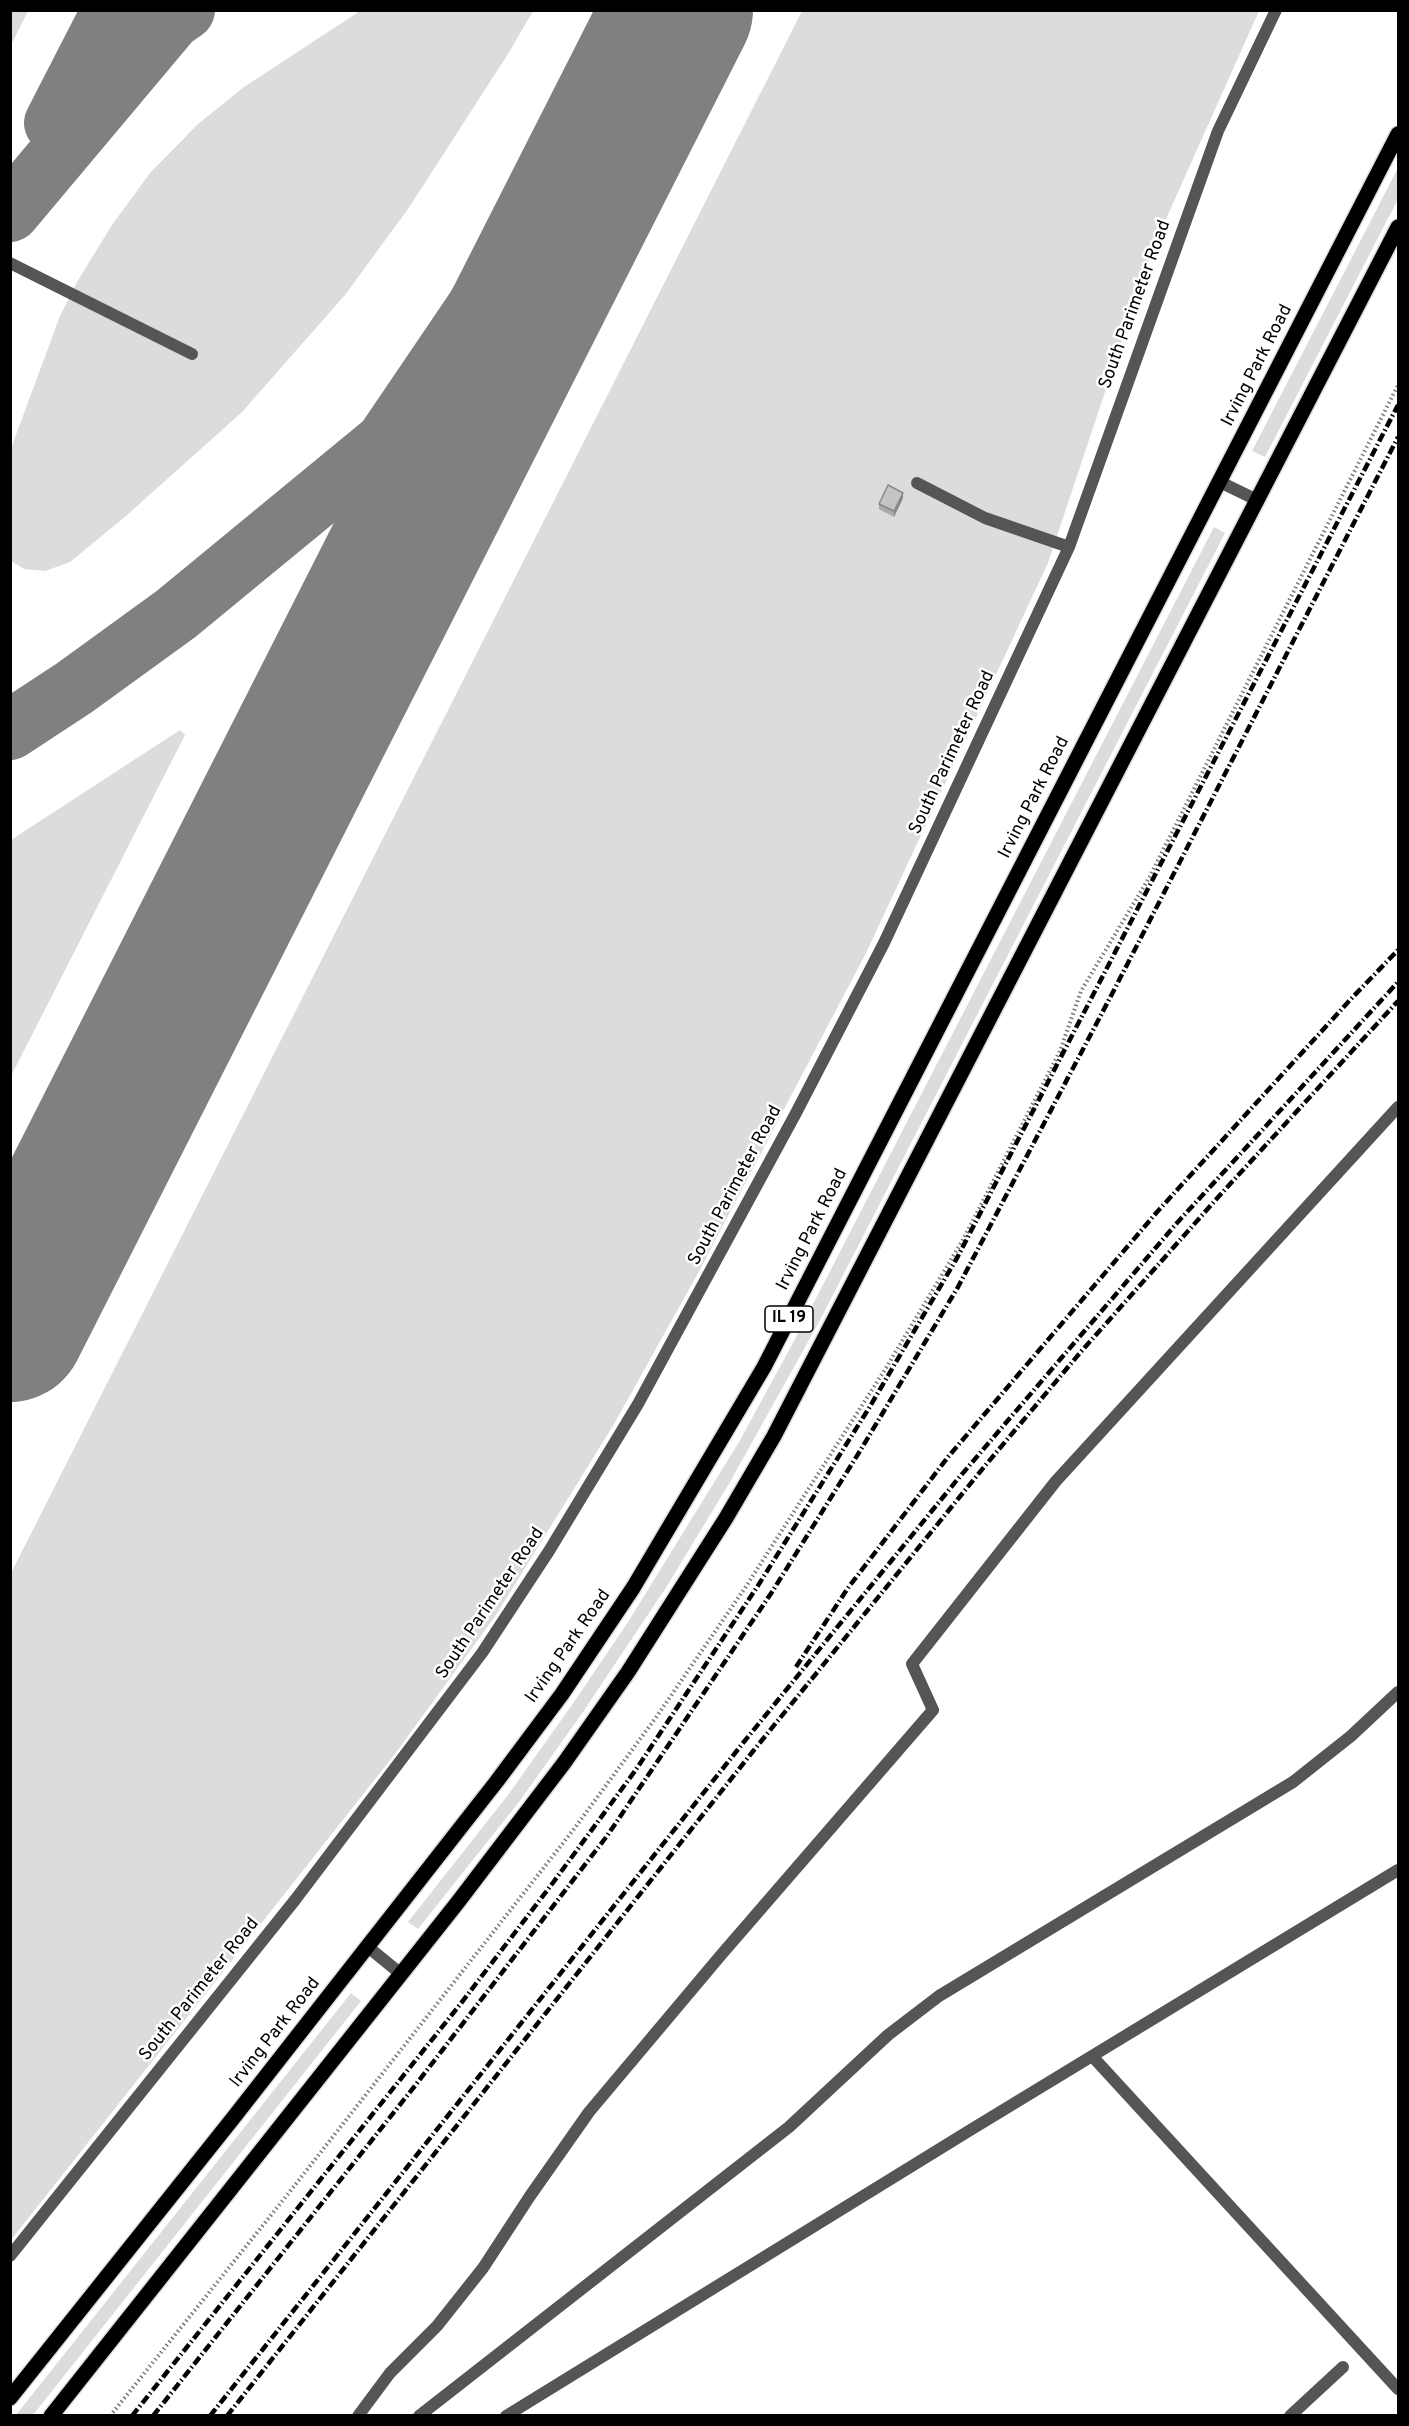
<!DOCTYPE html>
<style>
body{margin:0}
#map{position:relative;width:1409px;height:2426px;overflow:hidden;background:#fff;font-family:Overpass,sans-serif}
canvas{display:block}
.frame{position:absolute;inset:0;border:12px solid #000;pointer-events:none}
</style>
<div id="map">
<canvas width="1409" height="2426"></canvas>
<div class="frame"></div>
</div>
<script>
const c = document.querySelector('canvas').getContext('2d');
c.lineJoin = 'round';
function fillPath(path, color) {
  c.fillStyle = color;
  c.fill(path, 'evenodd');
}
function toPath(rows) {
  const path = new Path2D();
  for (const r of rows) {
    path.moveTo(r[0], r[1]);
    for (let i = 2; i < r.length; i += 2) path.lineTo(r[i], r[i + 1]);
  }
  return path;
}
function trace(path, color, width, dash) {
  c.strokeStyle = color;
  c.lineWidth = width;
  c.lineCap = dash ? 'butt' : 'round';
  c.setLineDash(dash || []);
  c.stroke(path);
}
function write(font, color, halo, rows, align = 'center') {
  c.font = font + ' Overpass,sans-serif';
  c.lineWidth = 5;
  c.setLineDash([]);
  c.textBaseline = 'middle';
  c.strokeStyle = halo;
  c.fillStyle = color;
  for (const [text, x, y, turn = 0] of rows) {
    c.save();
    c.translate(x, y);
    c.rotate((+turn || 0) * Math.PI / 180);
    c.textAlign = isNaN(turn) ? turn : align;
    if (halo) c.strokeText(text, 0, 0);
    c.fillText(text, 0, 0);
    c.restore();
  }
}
fillPath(toPath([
 [11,10,28,11,11,45,10,11],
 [360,11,533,11,508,54,408,209,345,295,242,412,126,516,70,562,45,571,24,569,11,561,10,451,60,316,77,282,112,225,150,173,198,124,244,87],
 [802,11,1259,11,1153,248,1048,563,866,953,697,1275,614,1424,496,1615,395,1754,11,2240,11,1573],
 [1398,168,1398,199,1265,457,1252,451],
 [1214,527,1225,533,819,1322,730,1482,667,1586,583,1712,519,1802,418,1929,408,1922,508,1795,574,1702,628,1622,739,1442,795,1339],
 [180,730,185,735,11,1076,11,840],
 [351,1993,361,2001,33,2415,16,2415]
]), '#dcdcdc');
trace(toPath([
 [54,123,112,10],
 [10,212,172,19,185,10],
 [10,730,74,688,176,614,385,442,602,122,668,10],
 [10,1211,33,1200,64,1179,106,1138]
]), '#808080', 60);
trace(toPath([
 [10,1327,678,10]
]), '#808080', 150);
const primary = toPath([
 [10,2398,234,2117,497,1781,562,1694,633,1588,764,1367,1398,134],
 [51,2416,458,1902,564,1763,628,1672,726,1518,774,1436,1398,227]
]);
trace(primary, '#dbdbdb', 18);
trace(toPath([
 [110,2416,288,2194,574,1829,657,1716,747,1585,886,1368,964,1238,1060,1051,1081,991,1149,878,1398,385]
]), '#777', 4, [1.5, 3]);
trace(toPath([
 [10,263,192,354],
 [1220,482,1257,500],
 [917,483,985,518,1069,547],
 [368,1947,401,1974],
 [1092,2056,1398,2389],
 [10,2256,295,1900,482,1653,549,1551,638,1404,796,1113,884,943,1069,547,1218,131,1276,10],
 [358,2416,390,2373,437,2326,483,2268,530,2196,589,2112,721,1955,933,1710,912,1664,1056,1481,1398,1107],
 [419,2416,789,2127,888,2035,939,1996,1293,1782,1351,1736,1398,1692],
 [506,2416,972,2129,1398,1870],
 [1290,2416,1343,2367]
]), '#555', 12);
trace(primary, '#000', 15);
trace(toPath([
 [796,1667,848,1588,948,1457,1157,1212,1350,1000,1398,950],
 [132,2416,462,2002,552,1884,635,1771,759,1584,869,1408,957,1258,1398,405],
 [153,2416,414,2087,607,1836,772,1592,860,1451,958,1287,1112,994,1398,437],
 [210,2416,743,1743,957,1480,1176,1224,1398,982],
 [227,2416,754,1750,984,1467,1079,1354,1220,1195,1398,1001]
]), '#000', 4.5, [9, 3, 1.5, 3]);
fillPath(toPath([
 [903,498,894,517,879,509,879,504]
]), '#a9a9a9');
fillPath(toPath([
 [903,493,903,498,894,517,894,511]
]), '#898989');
const building = toPath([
 [888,485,903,493,894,511,879,504,888,485]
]);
fillPath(building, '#c4c4c4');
trace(building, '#898989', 1.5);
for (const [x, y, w] of [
 [789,1319,48]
]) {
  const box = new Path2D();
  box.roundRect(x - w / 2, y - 13, w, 26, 4.5);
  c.fillStyle = '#fff';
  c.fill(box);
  trace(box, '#000', 1.5);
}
write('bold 16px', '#000', null, [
 ["IL 19",789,1319]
]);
write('18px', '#000', '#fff', [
 ["South Parimeter Road",1136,305,-70],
 ["Irving Park Road",1258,366,-63],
 ["South Parimeter Road",953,753,-65],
 ["Irving Park Road",1035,798,-63],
 ["South Parimeter Road",736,1186,-62],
 ["Irving Park Road",813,1230,-63],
 ["South Parimeter Road",491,1604,-56],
 ["Irving Park Road",569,1647,-55],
 ["South Parimeter Road",200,1990,-51],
 ["Irving Park Road",276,2033,-52]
]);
</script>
